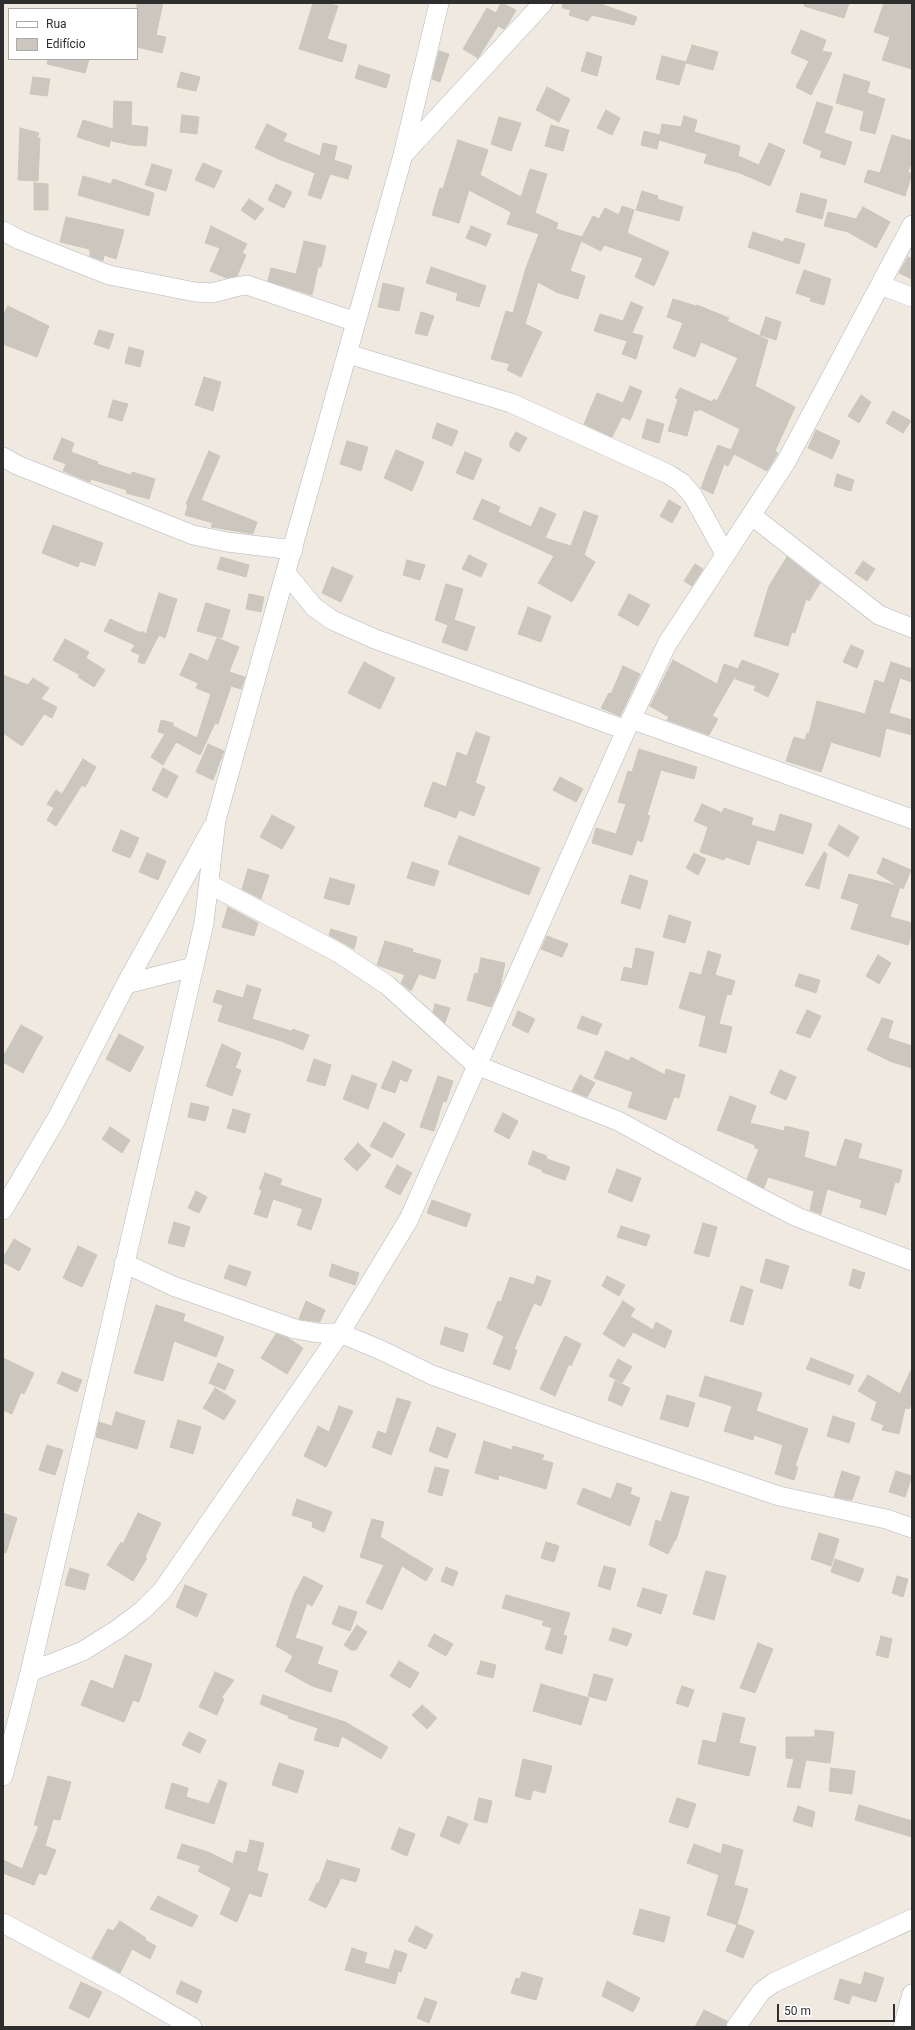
<!DOCTYPE html>
<meta charset="utf-8">
<style>
body{margin:0}
#map{position:relative;width:915px;height:2030px;overflow:hidden;background:#f0e9e0;font-family:Roboto,sans-serif}
canvas{display:block}
.frame{position:absolute;inset:0;border:4px solid #2e2e2e;pointer-events:none}
.legend{position:absolute;left:8px;top:8px;width:130px;height:52px;box-sizing:border-box;background:#fff;border:1px solid #ababab;margin:0;padding:5px 7px;list-style:none;font-size:12px;color:#2e2e2e}
.legend li{display:flex;align-items:center;gap:8px;height:20px}
.legend b{width:20px;border:1px solid #ababab}
.scale{position:absolute;left:777px;top:2004px;width:118px;height:18px;box-sizing:border-box;border:2px solid #2e2e2e;border-top:0;padding-left:5px;font-size:12px;line-height:14px;white-space:nowrap;color:#2e2e2e;-webkit-text-stroke:3px #fff;paint-order:stroke}
</style>
<div id="map">
<canvas width="915" height="2030"></canvas>
<div class="frame"></div>
<ul class="legend">
<li><b style="height:5px;background:#fff"></b>Rua</li>
<li><b style="height:11px;background:#cbc7be"></b>Edifício</li>
</ul>
<div class="scale">50 m</div>
</div>
<script>
const c = document.querySelector('canvas').getContext('2d');
c.lineJoin = 'round';
function fillPath(path, color) {
  c.fillStyle = color;
  c.fill(path, 'evenodd');
}
function toPath(rows) {
  const path = new Path2D();
  for (const r of rows) {
    path.moveTo(r[0], r[1]);
    for (let i = 2; i < r.length; i += 2) path.lineTo(r[i], r[i + 1]);
  }
  return path;
}
function trace(path, color, width, dash) {
  c.strokeStyle = color;
  c.lineWidth = width;
  c.lineCap = dash ? 'butt' : 'round';
  c.setLineDash(dash || []);
  c.stroke(path);
}
const building = toPath([
 [137,3,163,3,156,35,166,37,162,53,137,47,137,3],
 [313,3,325,3,338,6,327,39,347,45,342,62,299,49,313,3],
 [501,3,516,10,508,24,504,29,498,26,478,58,463,49,487,8,496,13,501,3],
 [563,3,598,3,637,17,634,25,592,15,588,21,569,15,571,10,562,8,563,3],
 [805,3,849,3,844,18,804,6,805,3],
 [884,3,912,3,912,69,882,60,890,37,874,32,884,3],
 [801,30,826,40,822,51,832,53,811,95,796,87,809,61,791,53,801,30],
 [692,45,718,52,713,70,686,63,692,45],
 [439,51,449,54,440,82,432,79,439,51],
 [587,52,602,57,597,76,581,71,587,52],
 [662,56,686,62,679,85,656,79,662,56],
 [48,59,89,59,85,73,47,64,48,59],
 [359,65,390,75,386,88,355,78,359,65],
 [181,72,200,77,196,91,177,87,181,72],
 [844,74,870,82,867,93,885,99,875,134,860,130,864,111,836,103,844,74],
 [33,77,50,79,47,96,30,94,33,77],
 [547,87,570,99,559,122,536,110,547,87],
 [114,101,132,102,131,125,148,127,146,146,131,145,112,141,112,136,109,147,77,137,83,120,113,129,114,101],
 [817,102,833,107,824,133,852,142,845,165,820,157,822,151,803,143,817,102],
 [606,110,620,118,612,135,597,128,606,110],
 [182,115,199,117,197,134,180,132,182,115],
 [684,116,697,120,694,132,740,146,738,156,759,165,769,143,785,150,770,186,740,173,704,163,707,154,659,140,657,149,641,145,644,131,660,135,662,124,681,127,684,116],
 [499,117,521,123,511,151,491,144,499,117],
 [267,124,287,134,283,141,320,156,323,143,337,146,334,160,352,166,348,179,330,174,321,199,308,195,315,173,276,158,255,148,267,124],
 [551,125,569,130,563,151,545,146,551,125],
 [20,128,39,133,37,138,40,138,38,181,18,180,20,128],
 [892,135,912,141,912,161,908,172,912,174,905,196,864,182,868,170,880,173,892,135],
 [458,140,488,150,480,175,521,197,530,169,547,174,535,213,558,223,556,229,582,237,593,216,599,219,605,208,619,215,622,206,634,210,627,233,669,252,654,286,635,277,643,258,604,245,601,251,581,241,570,271,585,276,578,299,556,292,538,282,525,324,542,332,521,377,507,370,510,364,491,359,506,311,513,313,526,268,539,234,507,224,511,212,469,190,459,223,432,215,440,188,443,189,458,140],
 [203,163,222,171,214,188,195,180,203,163],
 [152,164,172,170,166,191,145,185,152,164],
 [83,176,111,184,113,179,154,193,149,216,78,195,83,176],
 [34,183,48,184,48,210,34,210,34,183],
 [276,184,292,192,284,208,268,200,276,184],
 [642,191,658,196,657,199,683,207,679,221,636,210,642,191],
 [801,193,827,200,822,219,796,212,801,193],
 [249,199,264,209,255,220,241,210,249,199],
 [863,207,890,222,876,248,848,232,824,226,828,212,856,219,863,207],
 [66,217,124,230,116,259,104,255,103,261,90,256,90,251,89,249,60,242,66,217],
 [211,226,247,244,242,253,246,255,237,276,226,278,210,271,220,248,205,243,211,226],
 [471,226,491,234,486,246,466,238,471,226],
 [753,232,783,242,785,238,805,244,799,264,748,247,753,232],
 [304,241,326,246,321,267,318,267,312,295,268,281,271,268,296,274,304,241],
 [908,257,912,259,912,279,899,273,908,257],
 [431,267,486,286,479,307,456,300,458,293,426,283,431,267],
 [804,270,831,279,824,305,810,301,811,298,796,293,804,270],
 [383,283,404,288,399,311,378,307,383,283],
 [673,299,696,306,697,305,729,318,727,321,768,340,755,386,795,407,775,451,778,453,767,471,734,454,728,466,724,464,713,494,701,488,710,464,718,445,731,450,740,429,699,409,698,411,694,410,687,436,668,431,678,399,675,398,680,388,712,402,714,399,717,401,738,358,701,342,695,357,673,348,683,323,667,317,673,299],
 [631,302,643,307,632,333,643,336,636,359,622,354,627,341,594,331,600,314,623,321,631,302],
 [8,306,49,326,37,357,3,344,3,316,8,306],
 [421,312,434,316,427,336,415,333,421,312],
 [766,317,781,322,776,340,760,335,766,317],
 [99,330,114,334,109,349,94,344,99,330],
 [129,347,144,351,140,367,125,363,129,347],
 [204,377,221,382,213,411,195,405,204,377],
 [630,386,642,391,630,420,622,417,612,437,584,424,597,393,623,403,630,386],
 [861,395,871,402,859,423,848,416,861,395],
 [113,400,128,404,122,421,108,417,113,400],
 [893,411,911,421,903,433,886,423,893,411],
 [647,419,664,424,659,443,642,438,647,419],
 [437,423,458,431,452,446,432,438,437,423],
 [816,430,840,441,832,459,808,448,816,430],
 [516,432,527,438,519,452,510,447,510,442,516,432],
 [62,438,74,443,71,452,98,462,97,464,131,475,132,472,155,479,149,499,126,493,127,490,91,479,90,482,63,471,66,464,53,459,62,438],
 [347,441,368,447,361,471,340,464,347,441],
 [396,450,424,462,412,491,384,478,396,450],
 [209,451,220,456,201,500,257,522,253,534,211,527,213,523,185,515,188,505,186,504,209,451],
 [465,452,482,459,473,480,456,473,465,452],
 [837,474,854,480,851,491,834,486,837,474],
 [482,499,500,507,498,512,531,527,540,507,556,514,545,538,571,546,584,511,598,516,584,555,595,562,572,602,538,583,554,556,473,519,482,499],
 [669,500,681,507,672,523,660,516,669,500],
 [53,525,103,543,95,566,80,561,78,567,42,553,53,525],
 [469,555,487,564,481,577,462,569,469,555],
 [221,557,249,565,246,577,217,569,221,557],
 [787,557,820,583,809,601,806,599,795,633,792,632,788,646,754,636,769,586,787,557],
 [407,560,425,565,420,580,403,575,407,560],
 [863,561,875,569,867,581,855,573,863,561],
 [695,564,703,569,692,586,684,581,695,564],
 [332,567,353,576,341,602,322,593,332,567],
 [446,584,463,589,454,620,475,627,467,651,442,642,448,625,435,620,446,584],
 [159,593,177,599,165,638,159,635,144,664,138,662,140,655,131,651,135,645,104,631,110,619,141,633,142,631,146,634,159,593],
 [249,594,264,597,261,612,246,609,249,594],
 [629,594,650,605,638,626,618,615,629,594],
 [206,603,230,610,222,638,197,631,206,603],
 [528,607,551,616,541,642,518,634,528,607],
 [217,638,239,647,229,672,245,677,241,689,231,686,218,724,215,723,200,755,176,742,163,765,151,757,165,734,158,732,161,720,173,723,173,726,197,738,211,694,196,688,198,683,180,675,190,653,208,661,217,638],
 [65,639,89,652,86,658,105,670,94,687,78,677,80,675,53,660,65,639],
 [851,645,864,651,857,668,843,662,851,645],
 [673,660,717,684,724,664,738,669,742,660,779,674,768,697,754,690,756,686,735,679,738,671,712,716,718,719,709,735,667,720,669,717,650,706,673,660],
 [364,662,395,678,380,709,348,693,364,662],
 [891,662,912,669,912,682,900,678,889,713,912,720,912,735,886,728,880,757,831,742,821,772,786,761,794,737,805,740,807,733,809,734,817,701,865,714,875,680,884,683,891,662],
 [623,666,640,674,620,716,601,708,609,693,611,694,623,666],
 [3,675,28,685,33,678,49,688,41,699,57,707,52,718,44,714,22,746,3,733,3,675],
 [476,732,490,737,475,783,485,787,474,816,459,810,456,818,424,806,433,782,446,787,457,752,467,756,476,732],
 [208,744,224,751,213,780,196,772,208,744],
 [639,749,697,767,694,779,661,770,647,815,650,816,642,842,637,840,632,855,592,843,596,828,616,834,626,804,618,802,628,771,632,772,639,749],
 [83,759,96,767,85,787,82,785,56,826,47,820,54,808,47,804,56,790,62,794,83,759],
 [163,768,178,776,167,798,152,790,163,768],
 [560,777,583,789,576,802,553,790,560,777],
 [702,804,722,813,724,808,753,818,751,825,775,832,780,814,812,824,803,854,757,840,749,865,726,857,724,860,700,852,708,827,694,821,702,804],
 [272,815,295,827,282,849,260,837,272,815],
 [839,825,859,837,848,857,828,845,839,825],
 [121,830,139,838,130,858,112,851,121,830],
 [459,836,540,868,529,895,448,864,459,836],
 [824,852,827,854,819,889,805,885,824,852],
 [147,853,166,861,158,880,139,872,147,853],
 [694,853,706,859,698,875,686,868,694,853],
 [883,858,911,870,903,889,900,887,890,917,912,923,912,932,908,945,851,929,859,904,841,898,849,874,898,886,877,873,883,858],
 [412,862,439,871,434,886,407,878,412,862],
 [248,869,269,875,261,899,242,889,248,869],
 [630,875,648,881,640,909,621,903,630,875],
 [330,878,355,885,349,905,324,898,330,878],
 [228,907,258,923,254,936,222,927,228,907],
 [669,915,691,922,685,943,663,937,669,915],
 [331,929,357,937,354,949,329,935,331,929],
 [547,936,568,944,562,957,541,949,547,936],
 [385,941,413,949,412,952,441,960,435,979,419,974,411,991,401,983,405,975,377,965,385,941],
 [636,948,654,952,647,985,621,980,624,967,632,969,636,948],
 [708,951,721,955,715,975,735,981,731,995,727,994,719,1024,732,1027,726,1053,699,1046,706,1016,679,1008,690,972,701,975,708,951],
 [878,955,891,963,879,984,866,976,878,955],
 [481,958,505,963,500,987,491,1007,467,1000,475,973,478,974,481,958],
 [799,974,820,980,816,993,795,986,799,974],
 [247,985,261,989,252,1019,291,1031,293,1029,309,1035,303,1050,281,1041,218,1021,223,1005,213,1002,217,990,243,998,247,985],
 [435,1004,450,1008,445,1023,433,1012,435,1004],
 [807,1010,821,1016,810,1038,796,1033,807,1010],
 [518,1011,535,1019,528,1033,512,1025,518,1011],
 [582,1016,602,1024,597,1035,577,1028,582,1016],
 [882,1018,893,1021,888,1038,912,1046,912,1068,892,1062,867,1050,882,1018],
 [21,1025,43,1037,23,1073,3,1062,3,1057,21,1025],
 [119,1034,144,1047,130,1072,106,1059,119,1034],
 [222,1044,241,1053,235,1068,241,1070,232,1096,206,1086,222,1044],
 [606,1051,629,1061,631,1057,665,1075,666,1069,685,1075,679,1098,674,1097,666,1120,628,1107,633,1092,594,1078,606,1051],
 [314,1059,331,1065,325,1086,307,1081,314,1059],
 [393,1061,412,1070,407,1082,400,1079,395,1093,381,1088,393,1061],
 [780,1070,796,1077,786,1100,770,1093,780,1070],
 [352,1075,377,1084,368,1109,343,1099,352,1075],
 [580,1075,595,1083,587,1097,572,1091,580,1075],
 [438,1076,453,1081,446,1102,443,1101,434,1131,420,1127,438,1076],
 [730,1096,756,1106,750,1123,784,1131,785,1126,809,1132,804,1157,836,1167,845,1139,862,1144,858,1158,902,1170,899,1183,895,1182,886,1215,860,1207,862,1200,827,1189,821,1214,810,1210,814,1191,768,1177,764,1188,747,1179,759,1149,755,1148,755,1145,717,1130,730,1096],
 [191,1103,209,1107,205,1121,188,1117,191,1103],
 [233,1109,250,1114,245,1133,227,1128,233,1109],
 [503,1113,518,1121,509,1139,494,1131,503,1113],
 [384,1122,405,1134,392,1158,370,1146,384,1122],
 [110,1127,130,1140,122,1153,102,1139,110,1127],
 [358,1143,371,1155,357,1171,344,1159,358,1143],
 [533,1151,547,1156,542,1170,528,1164,533,1151],
 [547,1159,570,1167,565,1180,542,1172,547,1159],
 [397,1165,412,1173,400,1195,385,1187,397,1165],
 [617,1169,641,1178,632,1202,608,1192,617,1169],
 [265,1173,282,1179,280,1185,322,1199,311,1230,297,1225,303,1209,273,1199,267,1218,254,1214,262,1190,259,1189,265,1173],
 [196,1191,207,1197,199,1213,188,1208,196,1191],
 [432,1200,471,1214,466,1227,427,1213,432,1200],
 [174,1222,190,1227,184,1247,168,1243,174,1222],
 [703,1223,717,1227,709,1257,694,1253,703,1223],
 [621,1226,650,1235,646,1246,617,1237,621,1226],
 [14,1239,31,1249,19,1271,3,1262,3,1258,14,1239],
 [78,1246,97,1255,82,1287,63,1278,78,1246],
 [766,1259,789,1266,782,1289,760,1282,766,1259],
 [332,1264,359,1273,355,1285,329,1276,332,1264],
 [229,1265,251,1272,246,1286,224,1278,229,1265],
 [853,1269,865,1273,860,1289,849,1285,853,1269],
 [537,1276,551,1281,541,1306,534,1303,514,1349,517,1350,510,1370,493,1364,504,1336,487,1328,498,1301,501,1302,510,1277,534,1285,537,1276],
 [607,1276,625,1285,619,1296,602,1286,607,1276],
 [741,1286,753,1290,743,1325,730,1321,741,1286],
 [306,1301,325,1310,320,1322,299,1319,306,1301],
 [623,1301,635,1309,630,1316,653,1330,656,1322,672,1331,665,1348,633,1332,624,1347,603,1334,623,1301],
 [156,1305,185,1314,183,1321,224,1337,216,1357,174,1341,163,1381,134,1373,156,1305],
 [445,1327,468,1334,463,1352,440,1344,445,1327],
 [276,1334,288,1338,303,1348,287,1374,261,1358,276,1334],
 [565,1336,581,1344,571,1366,569,1364,555,1396,540,1389,565,1336],
 [3,1358,34,1373,24,1394,21,1392,12,1414,3,1410,3,1358],
 [811,1358,854,1375,850,1385,806,1369,811,1358],
 [618,1359,632,1367,622,1383,609,1376,618,1359],
 [218,1363,234,1370,225,1390,209,1383,218,1363],
 [912,1368,912,1402,909,1409,905,1408,899,1434,882,1430,884,1425,871,1420,877,1402,858,1391,868,1375,900,1394,912,1368],
 [62,1372,82,1380,77,1392,57,1383,62,1372],
 [705,1376,762,1393,756,1411,808,1429,795,1466,798,1467,794,1480,775,1474,783,1445,754,1435,753,1440,724,1431,732,1406,699,1396,705,1376],
 [615,1381,630,1388,622,1406,608,1400,615,1381],
 [215,1388,236,1401,224,1420,203,1408,215,1388],
 [667,1395,695,1403,688,1427,660,1419,667,1395],
 [397,1398,411,1402,391,1455,372,1447,378,1431,386,1434,397,1398],
 [339,1406,353,1411,326,1467,304,1456,318,1426,329,1432,339,1406],
 [116,1412,145,1421,137,1449,96,1437,99,1422,112,1426,116,1412],
 [833,1416,855,1423,849,1443,827,1436,833,1416],
 [178,1420,201,1427,193,1454,170,1447,178,1420],
 [437,1427,456,1434,447,1458,429,1451,437,1427],
 [484,1441,512,1450,513,1446,544,1455,542,1460,553,1463,546,1489,499,1475,498,1480,475,1473,484,1441],
 [47,1445,63,1450,55,1475,39,1470,47,1445],
 [435,1467,449,1470,442,1496,428,1492,435,1467],
 [842,1471,860,1477,852,1500,834,1497,842,1471],
 [896,1471,912,1476,905,1497,889,1492,896,1471],
 [617,1483,632,1488,630,1494,640,1498,630,1526,577,1504,583,1488,611,1499,617,1483],
 [671,1492,689,1497,676,1540,675,1540,668,1554,649,1545,656,1520,661,1522,671,1492],
 [297,1499,332,1512,324,1532,312,1527,313,1522,292,1515,297,1499],
 [3,1513,17,1518,6,1553,3,1552,3,1513],
 [138,1513,161,1523,145,1557,147,1558,133,1581,107,1565,121,1542,123,1544,138,1513],
 [372,1519,384,1522,380,1537,433,1569,426,1581,402,1566,382,1610,366,1603,384,1565,360,1557,372,1519],
 [819,1533,839,1539,831,1566,811,1559,819,1533],
 [546,1542,559,1546,554,1562,541,1558,546,1542],
 [835,1559,864,1569,859,1582,831,1572,835,1559],
 [604,1566,616,1569,610,1590,598,1586,604,1566],
 [446,1567,458,1572,453,1586,441,1581,446,1567],
 [70,1568,89,1574,85,1590,65,1585,70,1568],
 [706,1571,726,1576,714,1620,693,1614,706,1571],
 [304,1576,323,1586,312,1606,307,1603,295,1638,323,1647,317,1664,338,1671,331,1692,312,1686,285,1671,293,1656,276,1646,294,1595,304,1576],
 [897,1576,908,1579,903,1597,892,1593,897,1576],
 [185,1585,207,1594,197,1617,176,1607,185,1585],
 [643,1588,667,1595,661,1614,637,1606,643,1588],
 [506,1595,570,1613,563,1635,567,1636,562,1654,545,1649,552,1628,542,1625,544,1621,502,1608,506,1595],
 [339,1606,357,1612,350,1631,332,1624,339,1606],
 [357,1625,367,1632,356,1650,351,1650,344,1645,357,1625],
 [613,1628,632,1634,627,1646,609,1640,613,1628],
 [434,1634,453,1644,446,1656,428,1646,434,1634],
 [881,1636,892,1639,888,1658,876,1655,881,1636],
 [758,1643,773,1649,755,1693,740,1688,758,1643],
 [125,1655,152,1664,139,1702,133,1700,124,1722,81,1705,91,1680,113,1689,125,1655],
 [399,1661,419,1673,410,1688,390,1676,399,1661],
 [481,1661,496,1665,493,1678,477,1674,481,1661],
 [215,1672,234,1680,221,1698,224,1699,217,1715,199,1707,215,1672],
 [594,1674,613,1679,606,1701,588,1696,594,1674],
 [541,1684,589,1698,581,1725,533,1711,541,1684],
 [682,1686,694,1690,688,1707,676,1703,682,1686],
 [263,1695,345,1722,388,1747,381,1759,342,1736,338,1747,314,1740,318,1728,288,1718,289,1716,260,1704,263,1695],
 [422,1705,437,1718,427,1729,412,1715,422,1705],
 [723,1713,745,1718,739,1743,756,1747,749,1776,698,1764,703,1740,716,1743,723,1713],
 [815,1730,834,1732,830,1763,806,1760,800,1788,787,1787,794,1759,786,1758,786,1737,815,1737,815,1730],
 [189,1732,206,1740,200,1753,182,1745,189,1732],
 [523,1759,552,1766,545,1793,533,1790,530,1800,515,1796,523,1759],
 [279,1763,304,1771,297,1793,272,1785,279,1763],
 [831,1768,855,1771,852,1794,829,1791,831,1768],
 [48,1776,71,1782,60,1820,53,1819,45,1846,56,1850,46,1875,39,1873,34,1885,3,1873,3,1860,22,1869,39,1826,34,1825,48,1776],
 [219,1780,227,1783,214,1824,165,1808,172,1783,188,1788,186,1797,209,1804,219,1780],
 [479,1798,492,1801,487,1823,474,1820,479,1798],
 [677,1798,696,1804,688,1828,669,1822,677,1798],
 [859,1805,912,1821,912,1837,855,1820,859,1805],
 [798,1806,815,1812,812,1827,793,1821,798,1806],
 [448,1816,468,1824,459,1844,440,1836,448,1816],
 [399,1828,415,1834,407,1856,391,1849,399,1828],
 [250,1840,264,1843,257,1871,268,1874,261,1897,249,1893,237,1922,220,1914,231,1888,198,1871,201,1866,177,1858,182,1844,208,1852,233,1864,236,1851,247,1853,250,1840],
 [694,1844,721,1854,723,1844,743,1850,734,1885,748,1889,737,1924,754,1931,743,1958,726,1951,737,1925,707,1915,719,1875,687,1863,694,1844],
 [327,1860,360,1869,356,1882,341,1878,326,1908,309,1900,317,1883,319,1883,327,1860],
 [158,1896,198,1916,192,1927,150,1909,158,1896],
 [640,1909,670,1917,664,1942,633,1934,640,1909],
 [120,1921,146,1938,145,1940,156,1946,150,1959,132,1949,120,1973,92,1958,108,1929,113,1931,120,1921],
 [416,1926,433,1935,426,1949,408,1941,416,1926],
 [352,1948,367,1953,364,1963,398,1972,395,1984,345,1970,352,1948],
 [395,1950,407,1954,401,1972,389,1969,395,1950],
 [522,1972,543,1978,536,2000,511,1993,516,1978,520,1979,522,1972],
 [865,1972,884,1978,876,2002,852,1995,849,2004,834,1999,840,1979,861,1985,865,1972],
 [181,1981,202,1991,197,2003,176,1993,181,1981],
 [607,1981,640,1998,633,2012,602,1996,607,1981],
 [81,1982,102,1992,89,2018,69,2008,81,1982],
 [425,1998,437,2002,429,2023,417,2018,425,1998],
 [704,2010,727,2021,725,2027,695,2027,704,2010]
]);
fillPath(building, '#cbc7be');
trace(building, '#ccc6b8', 1);
const minor = toPath([
 [404,154,543,3],
 [3,231,20,240,109,275,195,292,212,293,235,287,247,285,356,322],
 [880,285,912,297],
 [348,354,511,403,668,474,682,483,693,496,725,554],
 [3,457,17,465,193,535,227,542,293,550],
 [751,515,879,615,912,628],
 [286,573,314,607,332,620,375,639,626,730],
 [631,719,912,819],
 [209,884,339,953,387,985,476,1065,618,1121,756,1196,797,1217,912,1261],
 [126,984,193,967],
 [3,1210,57,1118,126,984,212,828],
 [124,1263,173,1286,295,1329,318,1333,340,1333,383,1351,432,1375,600,1435,779,1496,886,1519,912,1528],
 [30,1672,83,1651,118,1629,143,1610,162,1591,340,1333,409,1219,626,730,667,644,786,462,912,225],
 [3,1776,30,1672,204,923,216,820,403,155,439,3],
 [3,1923,123,1987,192,2027],
 [736,2027,761,1992,773,1983,912,1919],
 [903,2027,912,1994]
]);
trace(minor, '#b3b6c2', 20);
trace(minor, '#fff', 19);
</script>
